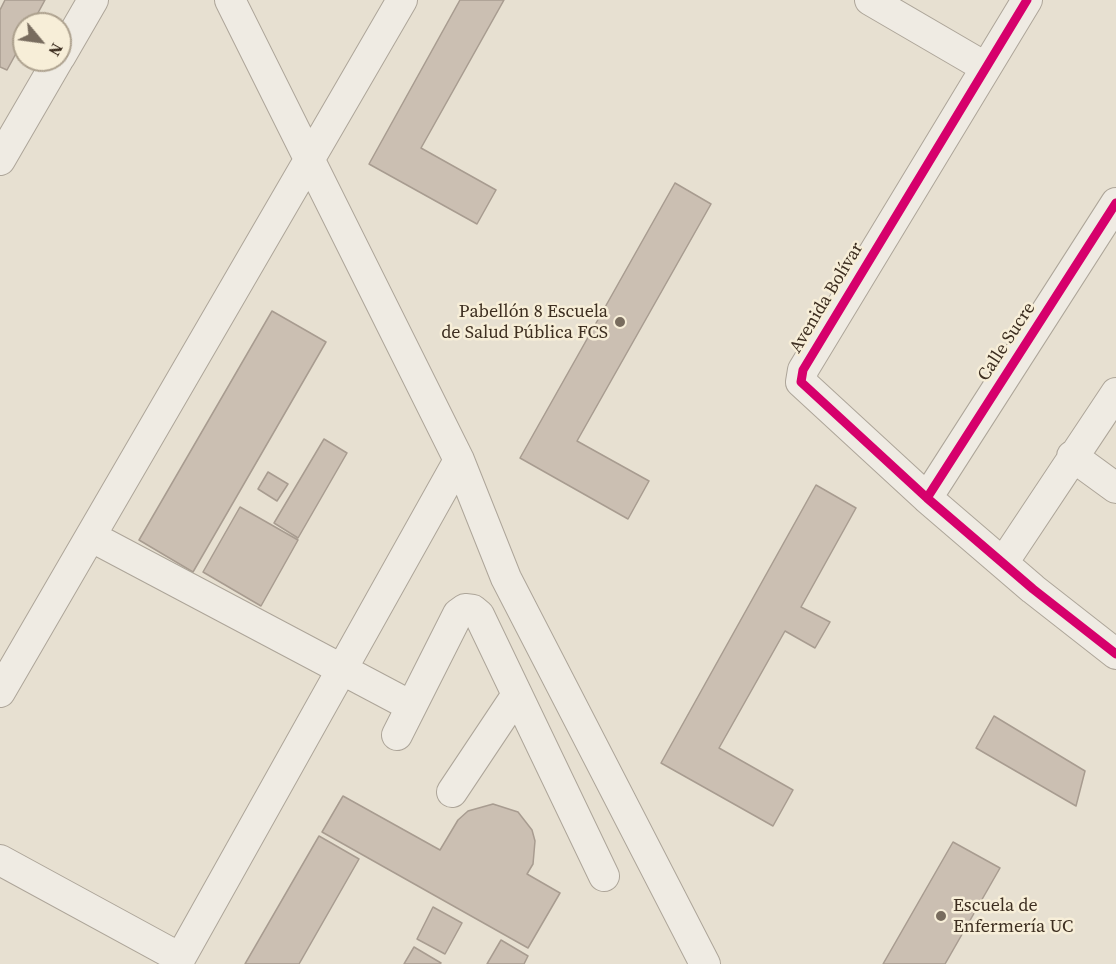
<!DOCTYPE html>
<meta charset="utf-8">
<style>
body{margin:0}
#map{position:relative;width:1116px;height:964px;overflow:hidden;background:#e7e0d1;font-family:"Source Serif 4",serif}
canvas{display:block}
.north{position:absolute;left:12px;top:12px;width:60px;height:60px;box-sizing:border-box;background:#f7eed8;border:2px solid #ada18e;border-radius:50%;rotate:119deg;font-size:16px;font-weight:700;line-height:24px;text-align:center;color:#3d2e20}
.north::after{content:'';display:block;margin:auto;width:21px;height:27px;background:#786c5e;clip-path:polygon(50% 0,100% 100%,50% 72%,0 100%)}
</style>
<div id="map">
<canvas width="1116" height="964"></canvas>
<div class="north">N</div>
</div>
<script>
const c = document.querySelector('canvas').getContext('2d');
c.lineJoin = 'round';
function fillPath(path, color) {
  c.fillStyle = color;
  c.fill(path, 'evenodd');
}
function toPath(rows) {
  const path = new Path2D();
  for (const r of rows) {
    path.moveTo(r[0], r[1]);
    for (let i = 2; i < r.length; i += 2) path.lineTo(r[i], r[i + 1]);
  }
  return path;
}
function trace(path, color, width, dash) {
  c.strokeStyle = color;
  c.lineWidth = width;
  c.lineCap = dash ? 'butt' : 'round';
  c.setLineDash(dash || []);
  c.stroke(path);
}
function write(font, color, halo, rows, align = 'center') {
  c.font = font + ' "Source Serif 4",serif';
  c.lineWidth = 5;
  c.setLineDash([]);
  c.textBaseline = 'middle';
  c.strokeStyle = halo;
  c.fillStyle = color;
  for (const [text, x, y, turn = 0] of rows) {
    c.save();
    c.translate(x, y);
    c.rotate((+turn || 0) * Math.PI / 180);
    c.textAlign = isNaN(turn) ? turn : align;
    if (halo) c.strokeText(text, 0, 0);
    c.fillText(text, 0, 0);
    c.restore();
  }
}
const building = toPath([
 [5,0,45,0,32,24,24,24,24,39,7,70,0,67,0,10,5,0],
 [460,0,504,0,421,148,496,190,477,224,369,164,460,0],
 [675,183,711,204,577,441,649,481,628,519,520,458,675,183],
 [272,311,326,342,193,572,139,540,272,311],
 [324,439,347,453,298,538,274,523,324,439],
 [268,472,288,484,277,501,258,489,268,472],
 [816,485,856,508,801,607,830,622,815,648,785,631,719,748,793,790,773,826,661,763,816,485],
 [240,507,298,540,261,606,203,572,240,507],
 [994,716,1085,771,1076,806,976,748,994,716],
 [343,796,440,850,458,820,468,811,493,804,518,812,532,830,535,841,533,864,527,874,560,893,528,948,322,832,343,796],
 [319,836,359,859,299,964,245,964,319,836],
 [953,842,1000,868,945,964,883,964,953,842],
 [433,907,462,923,445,954,417,939,433,907],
 [501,940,528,956,524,964,487,964,501,940],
 [414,947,441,963,440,964,404,964,414,947]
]);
fillPath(building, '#cbbfb2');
trace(building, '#a89c90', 1.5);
const minor = toPath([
 [230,0,459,460,506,578,705,964],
 [870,0,985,67],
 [1027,0,803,370,801,382,927,498,1033,589,1116,654],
 [60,57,93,0],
 [0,160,58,60],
 [1072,456,1116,488],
 [927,498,1116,203],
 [92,537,411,706],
 [1003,563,1116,393],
 [0,692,402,0],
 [397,735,458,614,465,609,473,610,479,615,604,876],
 [452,792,516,696],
 [0,860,180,958],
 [177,964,459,460]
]);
trace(minor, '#ada599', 32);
trace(minor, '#efebe3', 30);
trace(toPath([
 [1027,0,803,370,801,382,927,498,1033,589,1116,654],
 [927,498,1116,203]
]), '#d6006c', 9);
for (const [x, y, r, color] of [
 [620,322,6,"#786c5e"],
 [941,916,6,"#786c5e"]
]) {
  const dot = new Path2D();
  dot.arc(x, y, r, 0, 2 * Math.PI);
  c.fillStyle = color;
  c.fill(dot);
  trace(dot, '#f7eed8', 2);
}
write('18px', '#3d2e20', '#f7eed8', [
 ["Avenida Bolívar",827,298,-59],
 ["Calle Sucre",1007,342,-57]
]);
write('18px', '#3d2e20', '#f7eed8', [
 ["Pabellón 8 Escuela",608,312],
 ["de Salud Pública FCS",608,333],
 ["Escuela de",953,906,"left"],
 ["Enfermería UC",953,927,"left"]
], 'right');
</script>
